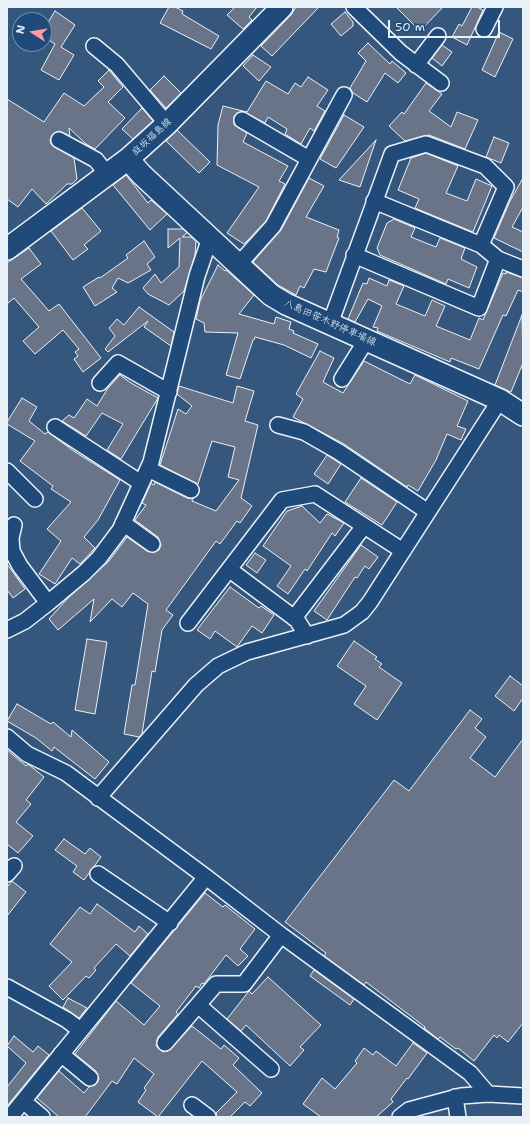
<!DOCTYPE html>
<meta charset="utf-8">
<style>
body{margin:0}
#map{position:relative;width:530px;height:1124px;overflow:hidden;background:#35577e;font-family:"Shantell Sans",sans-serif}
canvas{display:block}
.frame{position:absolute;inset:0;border:8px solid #e8f1f8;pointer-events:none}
.north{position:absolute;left:12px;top:12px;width:40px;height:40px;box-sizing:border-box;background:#1f4a7a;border:1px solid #6f8dac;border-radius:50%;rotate:282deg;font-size:11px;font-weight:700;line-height:16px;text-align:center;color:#e8f1f8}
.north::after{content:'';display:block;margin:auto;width:14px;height:18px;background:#ff9aa2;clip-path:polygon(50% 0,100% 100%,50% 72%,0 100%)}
.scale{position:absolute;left:388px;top:20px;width:112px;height:18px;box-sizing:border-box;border:2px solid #e8f1f8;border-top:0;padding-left:5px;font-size:12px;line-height:14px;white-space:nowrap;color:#e8f1f8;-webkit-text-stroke:3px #1f4a7a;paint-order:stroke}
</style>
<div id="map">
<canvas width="530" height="1124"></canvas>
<div class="frame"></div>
<div class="north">N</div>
<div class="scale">50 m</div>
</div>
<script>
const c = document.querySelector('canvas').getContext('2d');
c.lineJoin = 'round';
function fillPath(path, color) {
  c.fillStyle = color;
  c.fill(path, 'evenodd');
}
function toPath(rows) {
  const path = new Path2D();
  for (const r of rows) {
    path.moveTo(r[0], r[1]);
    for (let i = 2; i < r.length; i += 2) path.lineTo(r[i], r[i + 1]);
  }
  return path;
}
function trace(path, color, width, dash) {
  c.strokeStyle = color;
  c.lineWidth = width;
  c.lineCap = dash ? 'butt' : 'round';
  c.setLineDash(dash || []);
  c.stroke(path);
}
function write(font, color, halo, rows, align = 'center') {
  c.font = font + ' "Shantell Sans","Klee One",sans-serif';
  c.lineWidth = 3;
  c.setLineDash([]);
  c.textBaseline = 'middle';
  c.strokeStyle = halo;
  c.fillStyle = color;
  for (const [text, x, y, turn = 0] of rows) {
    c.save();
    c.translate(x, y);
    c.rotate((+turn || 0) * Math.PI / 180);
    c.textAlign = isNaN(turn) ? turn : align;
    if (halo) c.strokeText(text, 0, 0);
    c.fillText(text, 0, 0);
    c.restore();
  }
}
const building = toPath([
 [169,7,175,7,183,11,182,14,219,36,211,49,160,23,169,7],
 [235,7,257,7,249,17,252,20,243,29,227,15,235,7],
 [296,7,319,7,272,56,261,46,291,15,296,7],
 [396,7,443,7,420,31,396,7],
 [472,7,477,7,483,10,467,45,452,37,459,24,462,26,472,7],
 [55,11,75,25,61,47,74,55,59,80,41,70,55,44,44,37,44,29,55,11],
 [345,12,353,22,353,26,341,36,331,24,345,12],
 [499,32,513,39,495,77,482,70,499,32],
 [368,43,390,64,392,61,406,73,398,83,385,73,367,102,353,93,350,88,366,61,358,53,368,43],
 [442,45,452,52,442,66,432,58,442,45],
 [253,55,271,67,259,81,243,66,253,55],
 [109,70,123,87,108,102,125,118,95,149,86,144,69,128,70,136,59,131,54,133,50,140,51,144,74,158,77,179,72,184,67,184,46,204,32,189,18,207,7,199,7,99,44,122,64,93,84,106,104,87,98,81,109,70],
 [164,76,181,93,166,108,150,90,164,76],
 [308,77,328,90,317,106,325,111,314,131,310,128,301,144,285,134,287,129,268,117,265,123,242,111,234,116,234,125,247,133,243,142,288,166,279,181,285,184,266,221,244,244,227,233,259,187,217,165,218,125,223,106,247,112,266,81,288,94,295,83,301,87,308,77],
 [426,83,442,94,429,111,451,127,457,112,478,120,465,149,429,135,405,141,389,126,402,112,404,114,426,83],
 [142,108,153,121,133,139,122,129,142,108],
 [344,115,364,127,336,168,320,159,344,115],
 [177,130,210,162,199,173,166,141,177,130],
 [494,137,509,143,501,163,486,157,494,137],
 [376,140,360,187,339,180,376,140],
 [426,153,458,166,446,193,467,201,476,179,492,186,473,232,415,208,419,199,398,190,411,158,426,153],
 [126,175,148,203,151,200,167,214,150,230,113,185,126,175],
 [309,178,324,186,306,217,339,230,337,237,339,238,326,272,314,269,304,288,300,286,296,295,278,285,253,262,281,230,309,178],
 [523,178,523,207,512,227,523,232,523,252,494,238,510,201,523,178],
 [82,208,101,231,84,245,88,249,73,260,51,231,82,208],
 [394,219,415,228,411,237,436,247,440,238,465,248,461,259,477,267,469,288,448,279,446,284,380,255,377,248,387,223,394,219],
 [168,229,183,229,187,233,182,237,191,237,196,241,195,255,184,291,169,305,148,294,143,288,155,274,161,283,179,267,180,238,168,248,168,229],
 [144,241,155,257,147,264,151,270,128,283,118,278,112,288,117,292,95,306,83,287,99,277,100,278,128,258,126,255,144,241],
 [29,248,41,264,21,279,49,311,59,304,101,358,83,372,74,359,78,356,75,352,79,349,63,330,35,354,23,341,39,327,14,298,7,304,7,263,29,248],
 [218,265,225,271,226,270,254,295,239,314,274,324,276,317,291,322,289,329,294,331,293,333,318,344,311,358,284,345,255,337,254,340,253,340,240,379,226,375,238,333,205,332,204,323,196,319,200,301,218,265],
 [506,272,523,278,523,292,518,290,506,316,503,315,479,369,451,358,450,362,377,331,378,328,373,327,382,306,368,299,355,322,348,319,363,283,367,284,369,278,387,286,389,280,404,286,396,304,425,316,432,300,445,306,436,326,470,340,479,318,483,320,503,273,506,274,506,272],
 [139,307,174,332,171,346,144,327,148,321,108,352,105,349,115,336,109,328,117,319,124,325,139,307],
 [522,315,523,363,511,392,495,385,522,315],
 [320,351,334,358,323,382,343,393,364,361,410,384,415,375,468,401,457,426,466,429,461,440,447,434,436,460,418,491,408,485,407,487,344,444,293,417,303,399,296,394,320,351],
 [120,375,131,383,158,398,121,459,107,450,123,424,102,413,86,436,62,421,69,415,74,418,87,399,97,406,108,388,120,375],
 [179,386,233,403,237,386,254,391,245,421,258,425,241,498,252,506,240,523,237,521,220,544,216,541,166,610,173,615,162,630,155,672,152,671,142,734,139,737,124,734,132,685,135,685,148,604,133,593,122,607,112,599,90,622,94,599,58,630,49,619,68,598,109,561,127,537,147,551,155,552,159,550,161,545,158,537,135,520,146,505,142,503,151,483,154,485,155,482,187,498,193,499,192,501,216,511,239,480,228,477,235,447,212,441,198,484,160,465,178,409,186,414,192,406,177,394,179,386],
 [22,398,37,407,29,421,45,434,48,432,75,452,120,480,98,520,84,537,95,548,80,564,72,558,55,584,39,574,61,541,47,529,71,502,51,489,53,486,20,461,35,441,7,424,7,422,22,398],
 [327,455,341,464,328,484,314,474,327,455],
 [361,478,397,502,382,525,345,502,361,478],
 [302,506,320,523,327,514,344,523,335,536,332,533,307,571,305,569,288,594,277,586,291,566,263,546,287,511,302,506],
 [361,545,378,557,369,569,365,566,357,578,355,577,327,620,314,611,361,545],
 [255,553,266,560,257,573,246,565,255,553],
 [7,564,25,589,13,598,7,590,7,564],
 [230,587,259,608,261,606,274,615,262,633,252,626,237,647,215,631,210,639,197,630,230,587],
 [87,639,107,642,95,714,75,710,87,639],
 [354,641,377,657,375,659,382,664,379,667,402,683,377,720,354,704,366,686,337,666,354,641],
 [510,676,523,686,523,698,514,711,495,696,510,676],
 [17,704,51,724,53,722,71,737,72,730,109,762,95,779,54,747,52,751,36,738,7,721,17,704],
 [470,710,482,719,475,728,486,737,470,758,495,777,523,739,523,1023,508,1042,499,1035,497,1038,494,1035,474,1061,458,1048,456,1049,440,1037,438,1039,424,1028,425,1027,366,982,364,985,324,956,326,953,285,922,394,780,409,791,470,710],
 [7,750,26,766,28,764,44,777,26,800,31,804,16,822,33,836,18,853,7,844,7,750],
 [64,839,85,854,90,848,101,857,84,880,73,872,77,866,55,850,64,839],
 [12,881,26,892,7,916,7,887,12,881],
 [205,893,223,907,225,905,255,929,240,949,248,956,238,966,226,955,204,984,202,983,199,988,196,986,176,1012,178,1014,158,1037,156,1046,163,1052,168,1051,192,1026,221,1049,224,1045,239,1058,233,1065,262,1093,250,1106,245,1102,230,1117,217,1117,216,1113,237,1092,202,1061,158,1117,138,1102,146,1090,144,1088,154,1074,134,1058,117,1084,112,1081,85,1117,59,1117,37,1098,59,1071,84,1093,89,1087,97,1083,99,1079,96,1071,75,1054,116,1001,144,1025,160,1006,131,983,205,893],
 [97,904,135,932,139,926,148,934,130,956,116,944,94,968,96,970,89,978,86,976,63,1000,49,986,72,962,50,944,80,907,90,914,97,904],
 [314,970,354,999,350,1005,310,976,314,970],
 [268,977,321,1025,300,1047,304,1050,290,1066,246,1025,241,1031,227,1019,249,991,252,994,268,977],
 [68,998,87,1008,79,1018,63,1007,68,998],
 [14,1036,33,1052,38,1046,49,1055,7,1106,7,1087,26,1063,7,1046,14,1036],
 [413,1043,427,1053,408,1079,407,1078,391,1099,393,1102,376,1117,321,1117,303,1104,322,1078,335,1089,357,1063,355,1061,364,1048,373,1055,376,1051,396,1066,413,1043]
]);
fillPath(building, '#697489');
trace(building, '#e8f1f8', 1);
const minor = toPath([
 [354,7,401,53,441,83],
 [484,29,495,7],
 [94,46,117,65,167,124],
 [416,65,438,36],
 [242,120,309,159],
 [59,140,96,160,107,174],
 [354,255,479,308,498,259,481,245,374,201],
 [498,259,523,269],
 [239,264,273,226,344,95],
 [330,324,392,154,426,144,485,166,506,187,481,245],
 [342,379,367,339],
 [100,383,118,363,169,392],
 [278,425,304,432,339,452,428,512],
 [55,427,141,483],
 [148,469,191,490],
 [7,471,35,499],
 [123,523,152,544],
 [14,525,11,538,12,551,20,566,48,603],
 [230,570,297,620,307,636],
 [294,618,364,526],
 [188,623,282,500,315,494,403,551],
 [7,630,25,621,48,603,84,573,99,558,120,530,151,462,197,276,210,238],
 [7,737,27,754,66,773,206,877,281,935,470,1073,488,1094],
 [98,798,196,685,218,666,247,652,344,625,362,612,370,602,500,400],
 [7,874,14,866],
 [98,874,170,923],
 [7,987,67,1020,80,1030],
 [198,1005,271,1069],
 [165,1043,216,984,244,984,281,935],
 [61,1054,90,1078],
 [455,1097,458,1117],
 [23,1101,42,1117],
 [192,1105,208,1117],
 [10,1117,206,877],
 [400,1117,409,1110,461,1096,488,1094,523,1096]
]);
const secondary = toPath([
 [128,159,141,174,271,295,286,304,500,400,523,415],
 [7,249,128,159,167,124,282,7]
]);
trace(minor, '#e8f1f8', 18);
trace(secondary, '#e8f1f8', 24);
trace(minor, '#1f4a7a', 15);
trace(secondary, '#1f4a7a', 21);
write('10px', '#e8f1f8', '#1f4a7a', [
 ["庭坂福島線",152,137,-43],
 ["八島田笹木野停車場線",330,323,24]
]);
</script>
